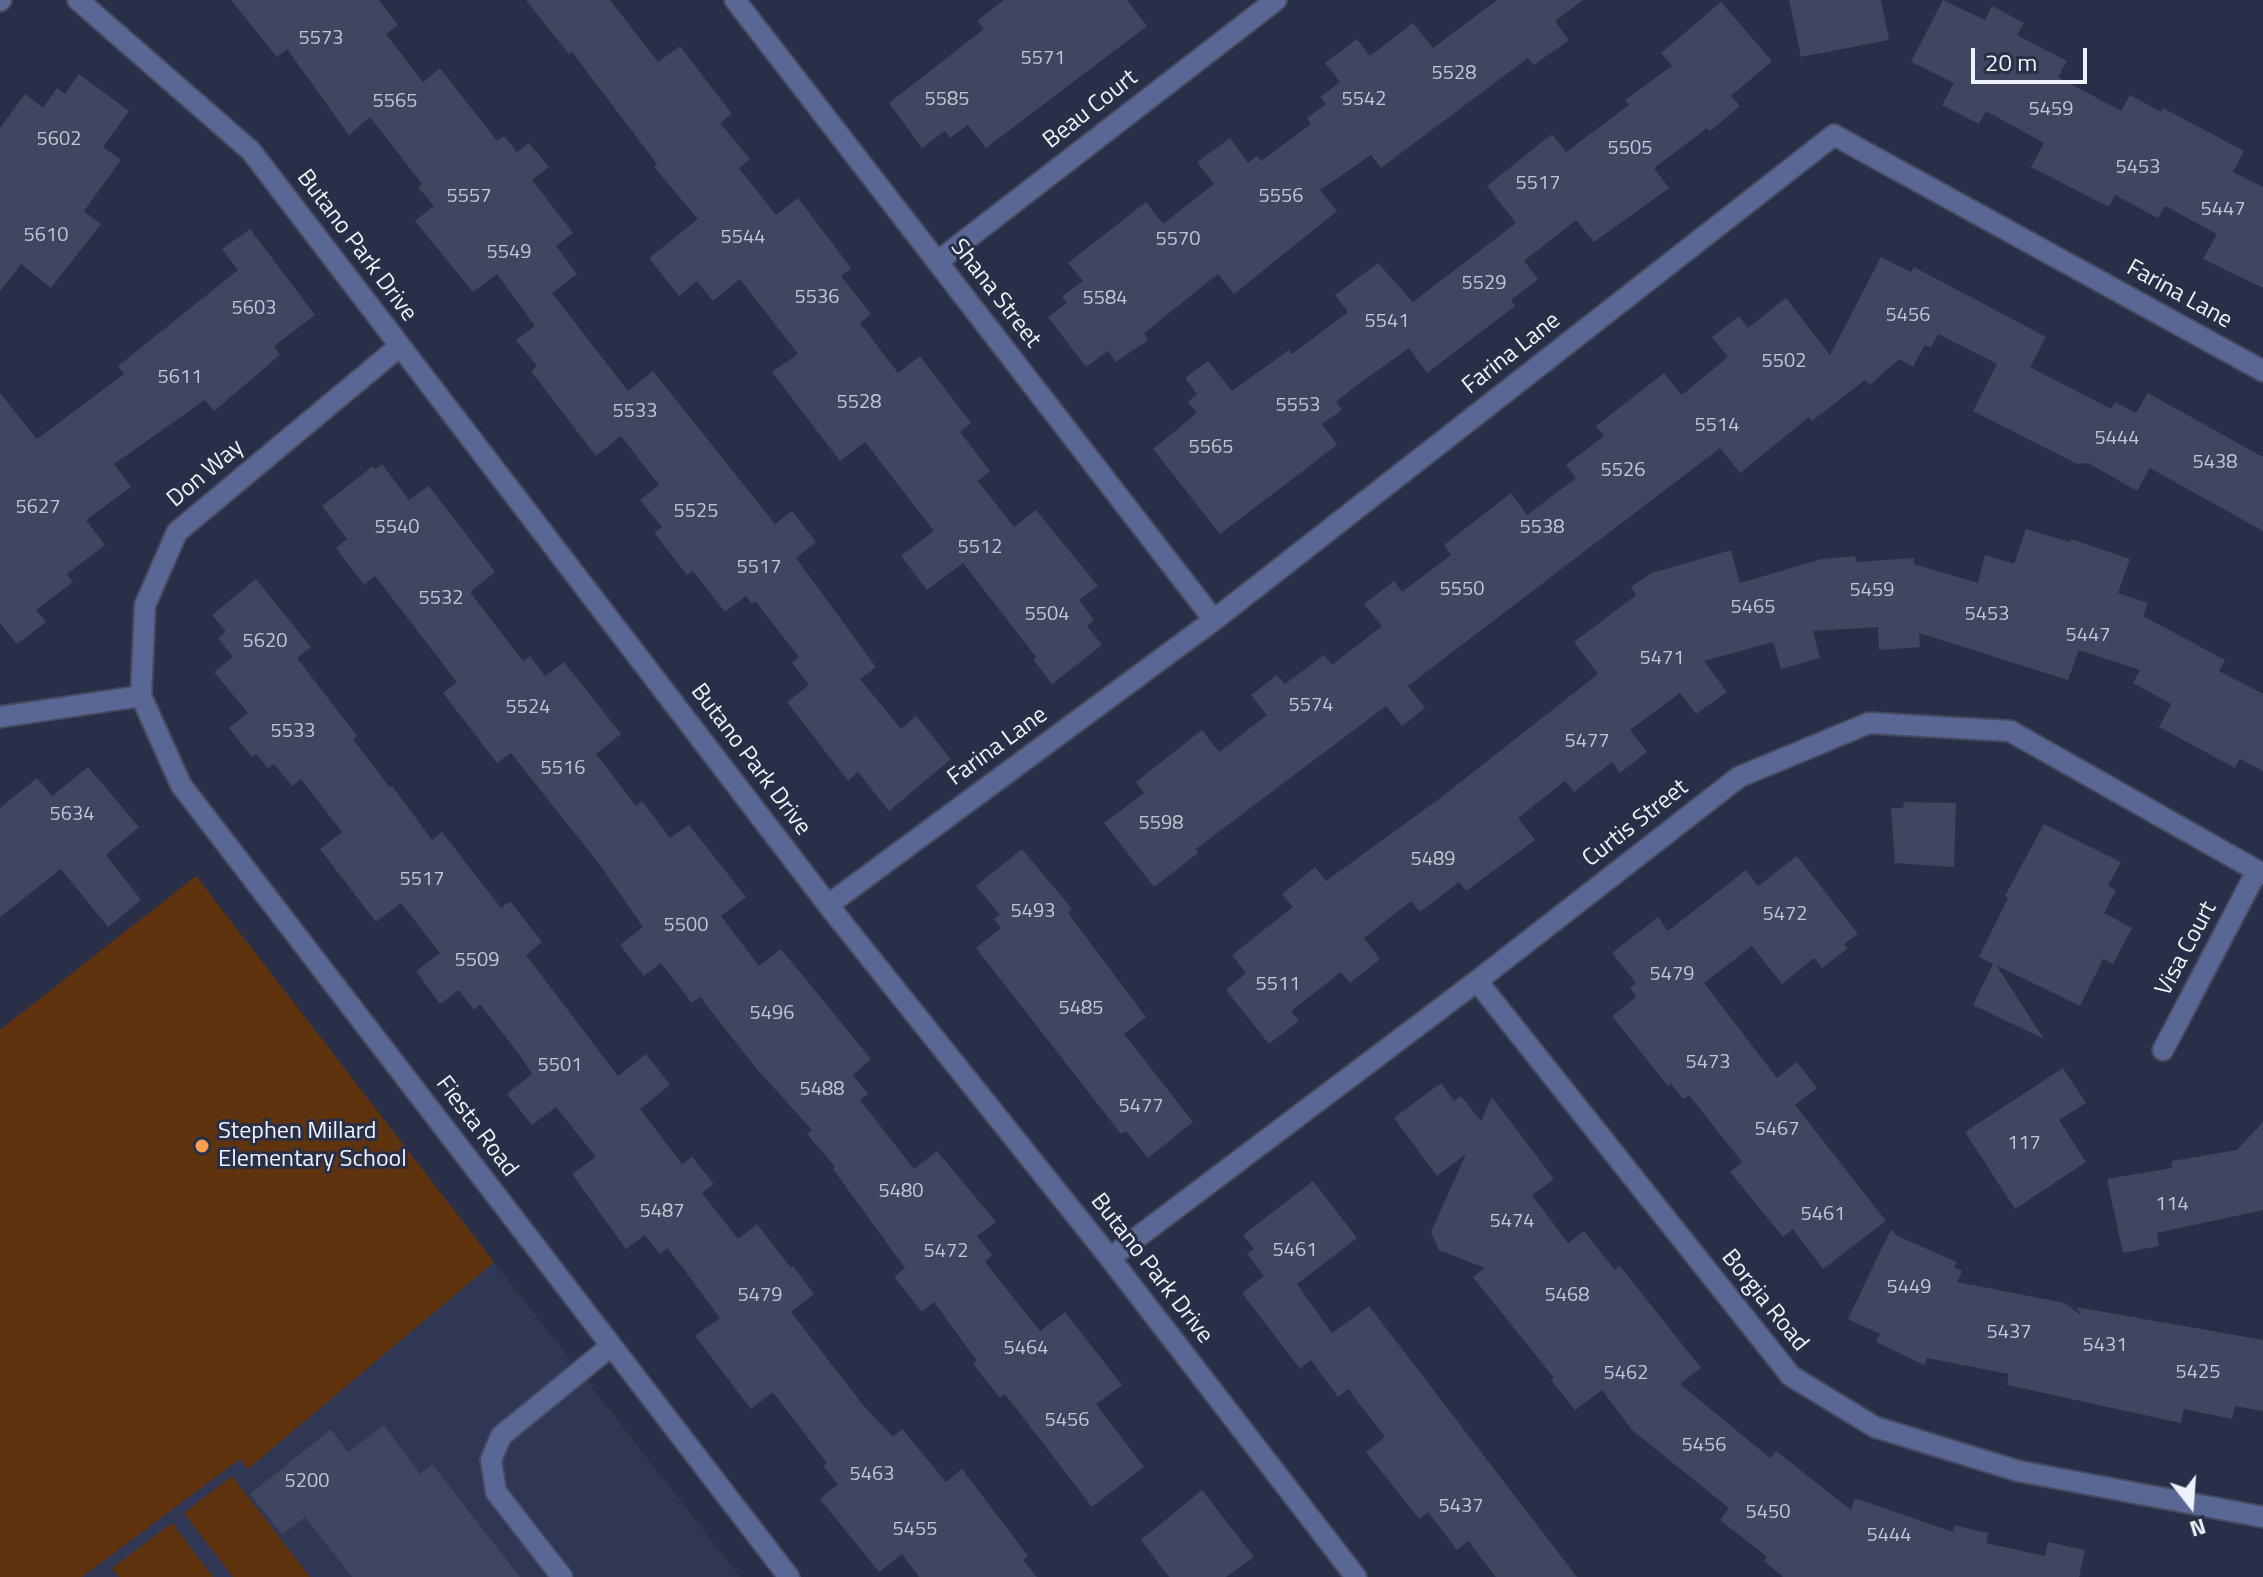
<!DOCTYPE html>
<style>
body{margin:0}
#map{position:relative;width:2263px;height:1577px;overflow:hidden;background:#292f46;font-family:"Titillium Web",sans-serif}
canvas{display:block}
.north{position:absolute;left:2151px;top:1465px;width:80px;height:80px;-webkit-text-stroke:6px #292f46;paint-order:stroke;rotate:163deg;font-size:22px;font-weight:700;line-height:32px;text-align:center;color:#eef2fe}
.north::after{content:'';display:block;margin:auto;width:28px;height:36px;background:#eef2fe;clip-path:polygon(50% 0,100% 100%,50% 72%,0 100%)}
.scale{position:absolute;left:1971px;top:48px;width:116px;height:36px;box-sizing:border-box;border:4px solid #eef2fe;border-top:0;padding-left:10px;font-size:24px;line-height:28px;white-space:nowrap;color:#eef2fe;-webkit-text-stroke:6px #292f46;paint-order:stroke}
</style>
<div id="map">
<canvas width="2263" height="1577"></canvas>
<div class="north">N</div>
<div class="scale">20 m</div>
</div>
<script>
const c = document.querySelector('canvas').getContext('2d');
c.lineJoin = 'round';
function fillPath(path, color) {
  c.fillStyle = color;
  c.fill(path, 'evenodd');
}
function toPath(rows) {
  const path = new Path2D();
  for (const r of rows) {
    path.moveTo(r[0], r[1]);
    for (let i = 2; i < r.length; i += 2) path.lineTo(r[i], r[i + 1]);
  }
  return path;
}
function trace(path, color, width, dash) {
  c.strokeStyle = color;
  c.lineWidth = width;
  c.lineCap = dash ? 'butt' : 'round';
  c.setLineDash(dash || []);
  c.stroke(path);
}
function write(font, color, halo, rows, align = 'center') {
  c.font = font + ' "Titillium Web",sans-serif';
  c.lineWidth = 6;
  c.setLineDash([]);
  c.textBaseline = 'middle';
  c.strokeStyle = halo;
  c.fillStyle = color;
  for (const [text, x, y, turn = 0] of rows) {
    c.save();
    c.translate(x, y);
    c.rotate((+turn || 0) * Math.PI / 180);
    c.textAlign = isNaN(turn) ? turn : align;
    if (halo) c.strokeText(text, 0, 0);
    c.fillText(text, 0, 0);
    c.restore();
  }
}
fillPath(toPath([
 [196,876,494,1262,740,1577,0,1577,0,1030]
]), '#303754');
fillPath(toPath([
 [196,876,494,1262,248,1469,240,1459,82,1577,0,1577,0,1030],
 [232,1476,310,1577,233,1577,184,1513],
 [172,1523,213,1577,119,1577,112,1568]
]), '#5e330d');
fillPath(toPath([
 [231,0,379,0,398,25,386,34,423,82,440,68,497,141,504,136,517,152,529,143,549,167,532,180,573,233,556,246,577,274,552,293,628,391,653,371,775,524,792,511,816,542,796,558,876,667,860,679,901,729,916,716,951,759,889,811,858,772,848,781,787,702,809,685,792,663,799,657,755,601,752,604,746,596,725,612,693,571,687,575,654,533,662,527,640,500,659,485,621,436,596,456,531,371,537,366,516,340,535,326,497,274,473,292,415,221,434,206,418,187,422,184,370,117,349,135,287,49,277,57],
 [526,0,610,0,658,62,680,46,732,114,720,123,750,159,739,168,776,215,798,198,851,268,841,276,871,314,860,323,898,373,920,356,971,423,960,432,990,471,978,481,1014,527,1036,510,1098,586,1079,600,1094,620,1087,626,1102,645,1052,684,1033,659,1036,657,963,563,927,590,901,556,934,531,865,442,840,461,772,372,798,354,740,279,713,301,697,281,679,296,649,258,698,219,654,167,657,164,572,52,569,54],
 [1004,0,1127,0,1147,26,986,148,968,125,950,138,945,131,922,148,889,103,984,29,977,21],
 [1497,0,1583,0,1555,21,1569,40,1534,65,1528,58,1381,168,1371,155,1320,190,1337,211,1234,294,1218,274,1144,333,1148,340,1116,362,1108,351,1086,367,1048,317,1067,303,1062,296,1083,281,1068,263,1146,202,1163,224,1214,184,1197,162,1230,138,1248,163,1257,156,1261,161,1311,124,1307,118,1326,104,1320,97,1340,82,1325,63,1357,39,1370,56,1413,23,1433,48],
 [1789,0,1881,0,1889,40,1801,57],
 [1943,0,1985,20,1992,6,2024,23,2017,35,2067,61,2058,77,2121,111,2130,95,2161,112,2163,108,2244,151,2233,172,2263,187,2263,288,2203,259,2217,234,2165,206,2158,218,2115,195,2109,207,2031,167,2044,143,1986,111,1979,124,1942,105,1954,83,1911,62],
 [1721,2,1772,61,1731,96,1740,106,1710,131,1707,128,1654,168,1669,188,1594,242,1576,220,1524,261,1538,279,1511,300,1515,306,1427,373,1409,348,1352,389,1336,402,1342,410,1322,424,1337,445,1220,534,1153,449,1197,413,1188,402,1197,394,1185,378,1208,361,1232,391,1289,350,1292,354,1348,312,1335,295,1378,263,1413,302,1516,223,1487,186,1552,134,1566,152,1629,105,1625,100,1672,66,1661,53],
 [79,74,129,111,103,147,121,160,84,211,101,224,51,288,21,264,0,291,0,128,25,94,43,108,57,88,65,94],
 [250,229,315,315,274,346,280,355,214,411,205,400,114,464,131,487,86,520,105,545,67,574,73,582,36,610,46,622,17,644,0,623,0,393,37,439,124,374,118,366,238,270,222,249],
 [1881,257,1911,272,1914,267,2046,337,2030,367,2111,409,2115,402,2136,413,2148,393,2263,457,2263,531,2150,468,2137,491,2088,463,2077,464,1973,411,1997,364,1938,334,1931,348,1925,345,1913,367,1899,359,1870,385,1865,380,1812,421,1809,417,1740,473,1720,448,1408,686,1425,708,1402,726,1386,706,1196,849,1198,853,1154,887,1104,823,1144,793,1136,782,1202,730,1219,752,1267,715,1251,695,1277,675,1285,684,1324,655,1332,665,1382,626,1364,604,1394,581,1402,592,1451,555,1444,545,1511,493,1527,515,1576,478,1566,465,1604,436,1596,426,1664,373,1682,395,1728,357,1712,337,1739,316,1748,328,1786,298,1830,355],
 [382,464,409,500,429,486,495,572,470,592,523,661,530,656,545,676,564,662,621,734,596,754,636,806,642,801,670,838,689,825,746,897,721,916,759,966,781,949,871,1059,853,1075,868,1094,860,1100,914,1169,937,1151,996,1222,977,1236,992,1255,985,1262,1040,1331,1065,1312,1122,1385,1096,1404,1144,1467,1092,1507,1005,1394,1000,1398,973,1364,977,1361,934,1302,922,1312,894,1277,905,1268,833,1169,835,1167,807,1134,812,1130,756,1068,700,997,692,1003,661,963,644,976,620,945,643,927,600,865,511,753,497,763,443,693,457,682,375,576,364,585,336,548,347,539,322,506,373,466,375,469],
 [2026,529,2070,542,2071,539,2130,559,2118,593,2148,603,2143,616,2225,660,2219,671,2263,694,2263,771,2240,759,2235,768,2159,727,2171,704,2133,683,2140,670,2079,650,2068,680,1919,633,1920,647,1879,650,1878,627,1813,631,1820,658,1781,669,1773,642,1704,661,1727,692,1696,714,1680,693,1630,730,1647,752,1620,773,1612,762,1574,792,1565,781,1518,818,1535,840,1466,891,1459,882,1420,912,1411,901,1364,938,1380,959,1350,983,1341,972,1291,1011,1299,1021,1269,1044,1226,990,1246,973,1232,955,1293,907,1282,894,1315,867,1326,881,1439,799,1598,674,1574,642,1636,595,1631,587,1652,573,1731,550,1740,583,1822,559,1855,556,1856,562,1914,558,1914,564,1978,583,1985,555,2014,564],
 [256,579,311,647,297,658,357,736,353,739,390,788,392,786,432,840,442,832,501,908,510,901,542,942,526,955,618,1076,646,1054,670,1085,640,1109,682,1164,692,1157,714,1184,702,1193,738,1239,757,1224,791,1268,793,1266,814,1294,791,1312,863,1405,893,1437,902,1429,946,1482,962,1469,1028,1556,1023,1560,1037,1577,919,1577,902,1554,879,1572,820,1499,838,1484,823,1466,827,1463,773,1392,751,1409,695,1336,720,1318,683,1268,667,1248,660,1254,645,1235,626,1249,572,1174,596,1157,556,1107,532,1125,507,1094,532,1074,519,1054,480,1004,474,1010,459,990,440,1004,416,971,440,953,401,903,376,922,320,849,342,832,301,779,292,786,274,764,268,768,256,754,252,757,229,728,248,713,214,672,233,657,218,638,226,632,212,615],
 [88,767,139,827,106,855,141,900,108,927,61,869,0,917,0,808,37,778,52,796],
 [1904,802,1956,803,1954,867,1895,863,1891,808,1903,808],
 [2044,824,2121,862,2108,886,2116,890,2104,913,2132,928,2113,964,2103,959,2080,1006,1996,965,2044,1039,1973,1005,1993,964,1979,957,2008,898,2005,896],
 [1022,849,1072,909,1068,913,1146,1017,1124,1034,1193,1122,1148,1158,1126,1131,1121,1134,976,948,1001,928,994,919,1000,915,976,886],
 [1797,856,1858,934,1844,944,1848,948,1822,968,1814,958,1782,984,1752,946,1704,983,1777,1078,1797,1062,1817,1088,1795,1105,1886,1221,1823,1269,1793,1229,1783,1237,1730,1172,1742,1162,1689,1095,1683,1099,1671,1084,1668,1086,1612,1016,1636,997,1630,988,1636,983,1612,953,1658,917,1668,931,1746,870,1758,886],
 [2063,1068,2086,1103,2059,1120,2086,1162,2015,1209,1965,1132],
 [1441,1083,1454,1101,1461,1096,1481,1121,1492,1097,1554,1179,1532,1195,1568,1243,1584,1231,1615,1270,1619,1265,1701,1368,1680,1384,1770,1458,1776,1451,1851,1510,1855,1498,1953,1532,1954,1525,1988,1533,1986,1543,2045,1556,2048,1542,2085,1550,2079,1577,1783,1577,1764,1561,1767,1557,1720,1520,1729,1508,1632,1430,1602,1390,1575,1410,1551,1380,1554,1378,1473,1277,1485,1268,1439,1250,1431,1232,1466,1154,1437,1176,1394,1118],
 [2263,1122,2263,1210,2157,1233,2159,1246,2123,1253,2107,1179,2172,1168,2172,1161,2237,1150],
 [1313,1181,1357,1238,1297,1284,1332,1333,1369,1306,1577,1577,1496,1577,1468,1541,1457,1550,1428,1512,1419,1519,1366,1452,1385,1437,1348,1389,1338,1397,1311,1360,1300,1369,1242,1293,1264,1276,1247,1254,1254,1249,1243,1235],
 [1891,1229,1897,1236,1957,1262,1954,1267,1962,1271,1957,1282,2065,1303,2082,1316,2076,1307,2263,1340,2263,1411,2235,1406,2232,1419,2184,1409,2181,1423,2007,1385,2009,1374,1927,1358,1924,1365,1876,1342,1880,1334,1848,1319],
 [384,1425,420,1474,432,1464,520,1577,352,1577,305,1517,282,1535,250,1494,331,1429,348,1452],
 [1202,1490,1254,1557,1226,1577,1169,1577,1141,1540]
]), '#40465f');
const minor = toPath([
 [78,0,251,151,828,905,1110,1258,1356,1577],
 [735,0,1214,620],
 [0,1,1,0],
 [937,262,1276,0],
 [400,346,177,532,145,605,141,696,181,785,789,1577],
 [0,717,141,696],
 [828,905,1214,620,1834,135,2263,371],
 [1477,981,1791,1376,1875,1427,2018,1471,2263,1517],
 [2163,1050,2257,871],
 [1110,1258,1477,981,1739,777,1869,723,2010,731,2263,874],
 [562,1577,496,1492,491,1460,501,1436,611,1346]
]);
trace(minor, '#454a60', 24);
trace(minor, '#5a6694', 20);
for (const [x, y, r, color] of [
 [202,1146,8,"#fc9e52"]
]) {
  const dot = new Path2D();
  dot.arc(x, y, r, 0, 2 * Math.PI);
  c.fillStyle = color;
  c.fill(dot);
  trace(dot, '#292f46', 3);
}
write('20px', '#c2c7d6', null, [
 ["5573",321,39],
 ["5571",1043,59],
 ["5528",1454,74],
 ["5585",947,100],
 ["5542",1364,100],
 ["5565",395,102],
 ["5459",2051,110],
 ["5602",59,140],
 ["5505",1630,149],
 ["5453",2138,168],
 ["5517",1538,184],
 ["5557",469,197],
 ["5556",1281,197],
 ["5447",2223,210],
 ["5610",46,236],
 ["5544",743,238],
 ["5570",1178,240],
 ["5549",509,253],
 ["5529",1484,284],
 ["5536",817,298],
 ["5584",1105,299],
 ["5603",254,309],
 ["5456",1908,316],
 ["5541",1387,322],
 ["5502",1784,362],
 ["5611",180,378],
 ["5528",859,403],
 ["5553",1298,406],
 ["5533",635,412],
 ["5514",1717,426],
 ["5444",2117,439],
 ["5565",1211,448],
 ["5438",2215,463],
 ["5526",1623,471],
 ["5627",38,508],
 ["5525",696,512],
 ["5540",397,528],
 ["5538",1542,528],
 ["5512",980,548],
 ["5517",759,568],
 ["5550",1462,590],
 ["5459",1872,591],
 ["5532",441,599],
 ["5465",1753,608],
 ["5504",1047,615],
 ["5453",1987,615],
 ["5447",2088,636],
 ["5620",265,642],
 ["5471",1662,659],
 ["5574",1311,706],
 ["5524",528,708],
 ["5533",293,732],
 ["5477",1587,742],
 ["5516",563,769],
 ["5634",72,815],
 ["5598",1161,824],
 ["5489",1433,860],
 ["5517",422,880],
 ["5493",1033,912],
 ["5472",1785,915],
 ["5500",686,926],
 ["5509",477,961],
 ["5479",1672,975],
 ["5511",1278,985],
 ["5485",1081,1009],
 ["5496",772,1014],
 ["5473",1708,1063],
 ["5501",560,1066],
 ["5488",822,1090],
 ["5477",1141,1107],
 ["5467",1777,1130],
 ["117",2024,1144],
 ["5480",901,1192],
 ["114",2172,1205],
 ["5487",662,1212],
 ["5461",1823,1215],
 ["5474",1512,1222],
 ["5461",1295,1251],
 ["5472",946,1252],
 ["5449",1909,1288],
 ["5479",760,1296],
 ["5468",1567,1296],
 ["5437",2009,1333],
 ["5431",2105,1346],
 ["5464",1026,1349],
 ["5425",2198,1373],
 ["5462",1626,1374],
 ["5456",1067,1421],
 ["5456",1704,1446],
 ["5463",872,1475],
 ["5200",307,1482],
 ["5437",1461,1507],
 ["5450",1768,1513],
 ["5455",915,1530],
 ["5444",1889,1536]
]);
write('24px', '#eef2fe', '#292f46', [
 ["Beau Court",1091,110,-38],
 ["Butano Park Drive",356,246,53],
 ["Shana Street",995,294,52],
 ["Farina Lane",2179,295,29],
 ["Farina Lane",1512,354,-38],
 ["Don Way",206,474,-40],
 ["Farina Lane",998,747,-36],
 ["Butano Park Drive",750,760,53],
 ["Curtis Street",1636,824,-38],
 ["Visa Court",2187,949,-62],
 ["Fiesta Road",476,1127,53],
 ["Butano Park Drive",1151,1269,52],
 ["Borgia Road",1764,1301,51]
]);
write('24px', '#eef2fe', '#292f46', [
 ["Stephen Millard",218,1132],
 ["Elementary School",218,1160]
], 'left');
</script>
